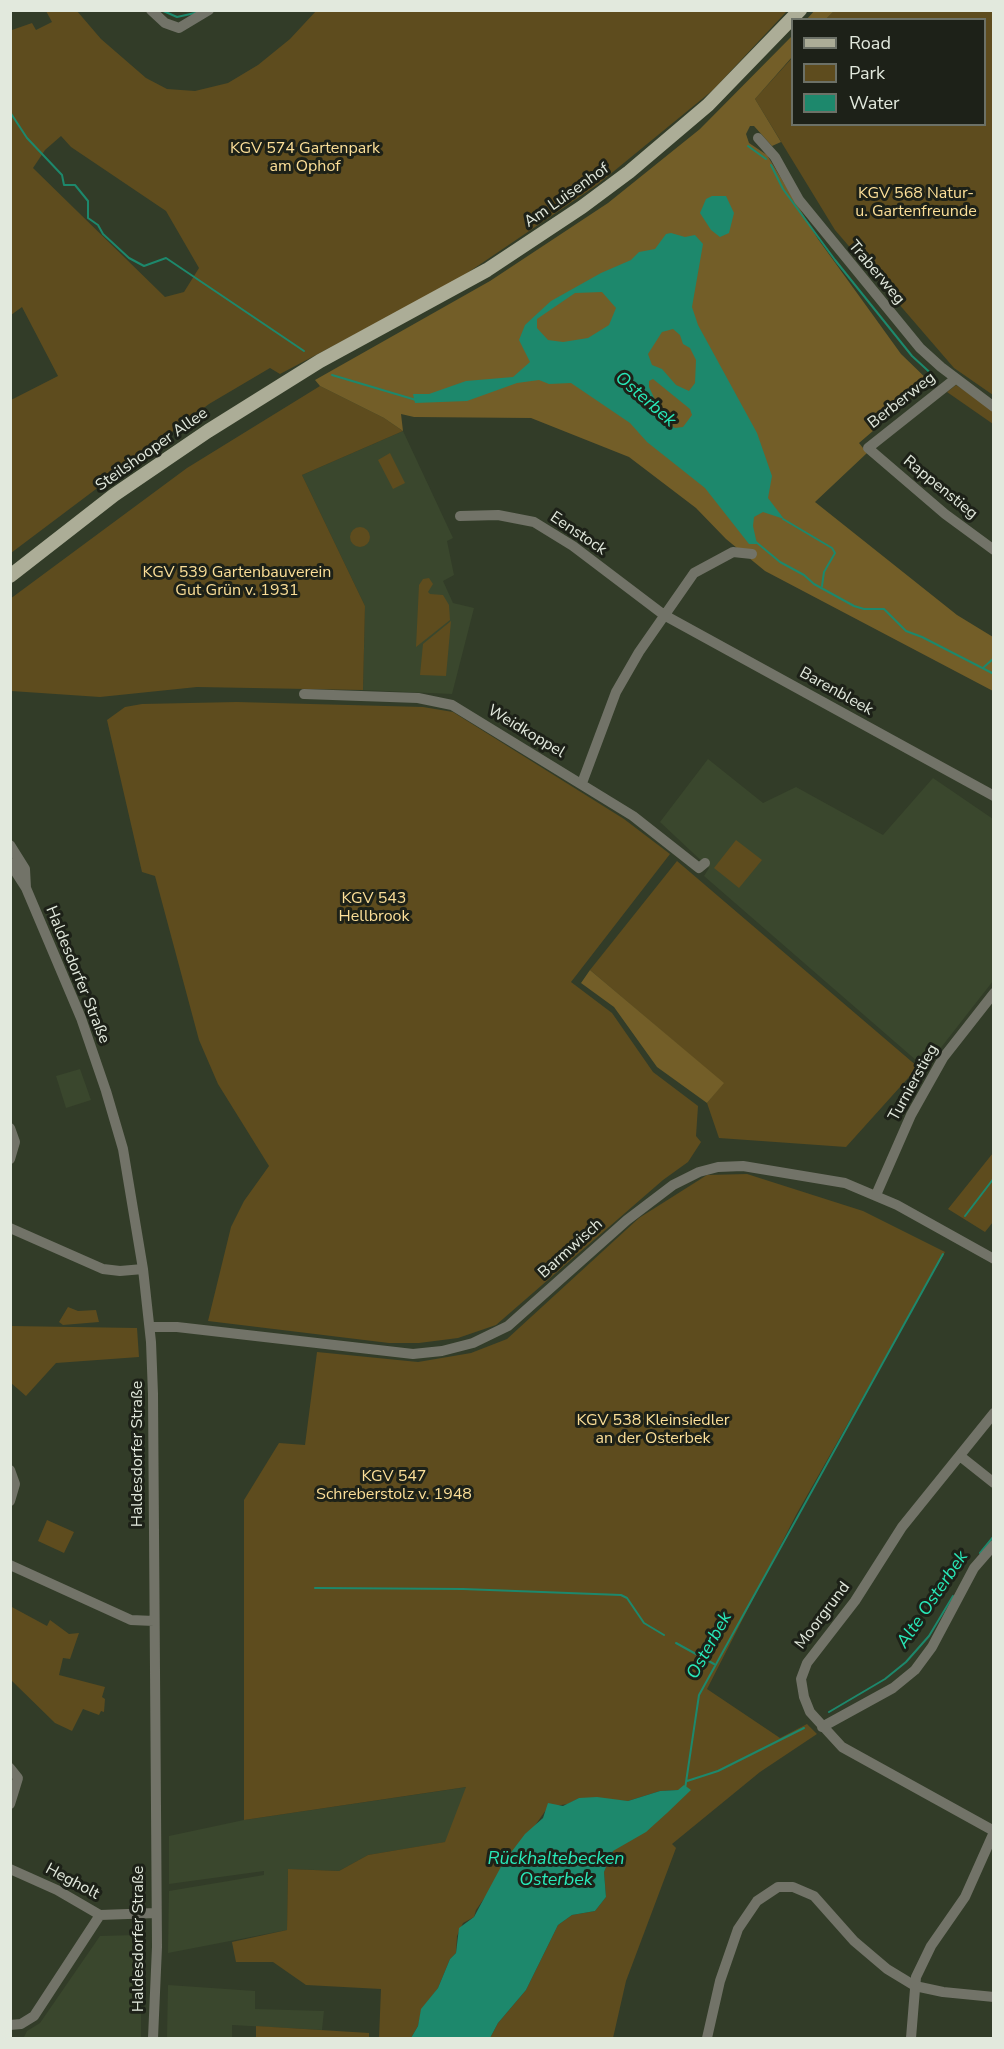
<!DOCTYPE html>
<meta charset="utf-8">
<style>
body{margin:0}
#map{position:relative;width:1004px;height:2049px;overflow:hidden;background:#323c28;font-family:"Nunito Sans",sans-serif}
canvas{display:block}
.frame{position:absolute;inset:0;border:12px solid #e2e9dd;pointer-events:none}
.legend{position:absolute;left:791px;top:18px;width:195px;height:108px;box-sizing:border-box;background:#1d2118;border:2px solid #6c7167;margin:0;padding:8px 10px;list-style:none;font-size:18px;color:#e2e9dd}
.legend li{display:flex;align-items:center;gap:12px;height:30px}
.legend b{width:30px;border:2px solid #6c7167}
</style>
<div id="map">
<canvas width="1004" height="2049"></canvas>
<div class="frame"></div>
<ul class="legend">
<li><b style="height:8px;background:#acad97"></b>Road</li>
<li><b style="height:16px;background:#5e4c1e"></b>Park</li>
<li><b style="height:16px;background:#1d886c"></b>Water</li>
</ul>
</div>
<script>
const c = document.querySelector('canvas').getContext('2d');
c.lineJoin = 'round';
function fillPath(path, color) {
  c.fillStyle = color;
  c.fill(path, 'evenodd');
}
function toPath(rows) {
  const path = new Path2D();
  for (const r of rows) {
    if (r.length === 3) {
      path.moveTo(r[0] + r[2], r[1]);
      path.arc(r[0], r[1], r[2], 0, 2 * Math.PI);
      continue;
    }
    path.moveTo(r[0], r[1]);
    for (let i = 2; i < r.length; i += 2) path.lineTo(r[i], r[i + 1]);
  }
  return path;
}
function trace(path, color, width, dash) {
  c.strokeStyle = color;
  c.lineWidth = width;
  c.lineCap = dash ? 'butt' : 'round';
  c.setLineDash(dash || []);
  c.stroke(path);
}
function write(font, color, halo, rows, align = 'center') {
  c.font = font + ' "Nunito Sans",sans-serif';
  c.lineWidth = 6;
  c.setLineDash([]);
  c.textBaseline = 'middle';
  c.strokeStyle = halo;
  c.fillStyle = color;
  for (const [text, x, y, turn = 0] of rows) {
    c.save();
    c.translate(x, y);
    c.rotate((+turn || 0) * Math.PI / 180);
    c.textAlign = isNaN(turn) ? turn : align;
    if (halo) c.strokeText(text, 0, 0);
    c.fillText(text, 0, 0);
    c.restore();
  }
}
fillPath(toPath([
 [403,431,453,538,447,541,454,575,443,581,453,603,474,608,452,694,363,690,365,606,302,475],
 [708,759,763,803,796,787,883,835,933,778,993,819,993,981,925,1068,704,876,709,868,660,822],
 [80,1069,91,1100,66,1108,56,1076],
 [467,1787,446,1842,368,1855,339,1871,288,1869,287,1930,168,1953,169,1891,264,1875,264,1871,169,1884,169,1836,244,1820],
 [135,1935,141,1947,141,2038,15,2038,24,2037,27,2031,40,2023,100,1936],
 [168,1985,255,1991,255,2009,324,2011,322,2030,232,2025,232,2038,167,2038]
]), '#3a472d');
fillPath(toPath([
 [11,11,12,30,32,23,36,30,52,22,46,11,77,11,101,39,146,78,167,89,195,91,228,83,258,65,290,39,316,11,787,11,713,90,597,185,454,282,280,374,270,368,209,404,11,553,11,400,58,376,22,307,11,315],
 [61,136,71,147,166,211,199,268,184,292,165,297,33,168,45,150],
 [834,11,993,11,993,395,954,368,835,230,755,99,792,58,792,124,984,124,984,20,826,19],
 [956,385,993,409,993,424,947,392],
 [320,386,384,418,403,431,302,475,365,606,363,690,197,687,100,697,11,691,10,599,187,468],
 [390,453,405,483,393,489,378,460],
 [360,537,10],
 [429,578,433,584,428,592,430,594,443,595,449,605,450,620,416,647,419,585,423,579],
 [451,621,446,676,420,675,423,644],
 [237,702,423,707,453,712,624,819,670,854,571,982,612,1013,653,1072,698,1106,696,1136,701,1142,688,1162,663,1180,496,1325,458,1338,419,1343,389,1343,208,1321,231,1227,244,1201,269,1166,218,1084,199,1040,155,876,142,872,107,720,125,707,142,704],
 [736,840,762,860,739,888,714,868],
 [677,861,918,1067,846,1147,719,1138,707,1103,723,1083,590,970],
 [993,1153,993,1222,985,1232,948,1209],
 [747,1174,863,1211,945,1252,796,1515,707,1689,780,1738,807,1724,817,1734,760,1772,672,1844,676,1848,626,1981,613,2038,490,2038,498,2023,526,1990,558,1925,572,1915,595,1911,606,1897,604,1872,613,1851,678,1790,660,1791,628,1801,579,1798,568,1804,548,1807,476,1910,474,1917,463,1923,457,1936,456,1953,450,1959,438,1988,422,2009,418,2026,411,2038,379,2038,381,1989,306,1985,273,1962,236,1962,232,1942,287,1930,288,1869,339,1871,368,1855,445,1842,466,1787,244,1820,244,1500,279,1443,305,1445,317,1352,418,1362,471,1353,507,1339,639,1218,707,1175],
 [68,1307,78,1311,96,1310,99,1322,63,1325,59,1322],
 [11,1326,137,1328,139,1357,56,1363,26,1396,11,1383],
 [47,1520,74,1532,64,1553,38,1541],
 [10,1606,47,1626,50,1620,69,1634,79,1633,70,1659,63,1658,59,1675,105,1687,102,1697,105,1699,104,1712,101,1711,99,1715,83,1709,72,1731,55,1723,11,1680],
 [256,2026,369,2033,369,2038,256,2038]
]), '#5e4c1e');
fillPath(toPath([
 [815,10,834,10,834,11,826,19,807,19],
 [792,36,792,57,755,99,781,142,772,146,754,126,750,126,746,134,749,143,767,155,818,239,901,354,930,382,859,443,867,453,815,502,957,615,993,637,993,691,765,571,726,539,696,508,629,457,531,418,414,417,401,414,403,431,384,418,320,386,315,380,490,281,608,203,700,129],
 [590,970,724,1083,707,1103,657,1067,614,1007,581,983]
]), '#735e28');
fillPath(toPath([
 [712,196,726,196,734,213,729,233,720,237,711,230,700,213,706,199],
 [671,233,685,237,695,235,703,244,692,307,698,325,757,433,772,476,768,498,784,519,763,512,754,517,753,526,757,544,749,544,705,488,647,442,630,423,571,383,549,384,539,380,517,383,467,401,415,403,413,394,429,394,466,381,513,377,530,362,519,340,525,325,539,312,551,301,601,273,631,260,639,252,655,249,666,234],
 [602,292,616,308,609,325,588,338,563,342,548,340,537,328,537,319,575,293],
 [673,329,680,335,683,344,690,348,696,360,695,383,689,391,676,385,662,369,652,365,648,354,662,332],
 [653,379,690,409,692,415,683,427,675,428,666,423,649,387,649,381],
 [684,1785,691,1790,667,1813,646,1832,613,1851,604,1872,606,1897,595,1911,572,1915,558,1925,526,1990,498,2023,490,2038,411,2038,418,2026,421,2009,438,1988,450,1959,456,1953,459,1928,474,1917,503,1863,525,1834,543,1818,548,1803,563,1806,579,1798,597,1797,628,1801,660,1791,678,1790]
]), '#1d886c');
trace(toPath([
 [161,10,177,17,195,13],
 [10,112,27,138,62,175,64,185,75,185,88,201,88,218,98,225,103,234,129,258,144,266,166,258,304,351],
 [748,146,766,159],
 [771,165,783,189,835,260,912,356,936,378],
 [332,375,416,400],
 [783,519,832,548,835,553,824,572,822,586],
 [756,542,780,562,804,575,814,584,854,606,864,609,884,609,906,631,922,637,994,674],
 [984,667,994,658],
 [965,1216,994,1178],
 [980,1553,994,1536],
 [315,1588,463,1589,621,1595,627,1598,644,1623,664,1635],
 [676,1643,714,1664],
 [829,1712,885,1679,906,1662,929,1636,953,1596],
 [687,1781,718,1771,804,1728],
 [685,1789,699,1695,943,1254]
]), '#1d886c', 2);
trace(toPath([
 [151,10,165,23,179,28,209,10],
 [758,138,775,157,799,200,920,348,941,367,994,407],
 [955,379,868,448,945,514,994,550],
 [460,516,498,515,534,522,573,546,664,615,994,796],
 [304,694,418,698,452,705,633,816,699,868,705,863],
 [582,783,616,692,639,652,694,573,733,552,752,554],
 [10,845,25,869,26,888,81,1018,106,1091,123,1149,143,1269,151,1342,153,1394,157,1947,153,2038],
 [10,863,26,888],
 [10,1128,15,1142,10,1159],
 [876,1195,911,1115,943,1058,994,993],
 [10,1228,103,1269,120,1271,143,1269],
 [150,1327,177,1327,413,1354,442,1351,473,1343,508,1326,627,1220,673,1185,699,1172,718,1167,743,1166,845,1183,897,1205,994,1259],
 [994,1413,902,1527,855,1601,807,1663,801,1679,804,1697,810,1712,842,1747,994,1831],
 [960,1456,994,1483],
 [10,1470,15,1484,10,1501],
 [10,1565,131,1620,154,1621],
 [822,1727,893,1688,915,1670,932,1647,974,1568,994,1545],
 [10,1768,18,1778,10,1804],
 [10,1869,57,1890,100,1915,156,1913],
 [10,2025,21,2024,34,2016,100,1915],
 [707,2038,720,1981,738,1929,757,1901,778,1887,793,1887,814,1896,854,1941,887,1969,915,1986,943,1992,994,1997],
 [911,2038,916,1977,931,1946,965,1897,994,1832]
]), '#727368', 10);
trace(toPath([
 [10,576,114,495,208,431,320,361,487,270,582,207,629,172,708,105,800,10]
]), '#acad97', 14);
write('16px', '#fcdf98', '#1d2118', [
 ["KGV 574 Gartenpark",305,149],
 ["am Ophof",305,167],
 ["KGV 568 Natur-",916,194],
 ["u. Gartenfreunde",916,212],
 ["KGV 539 Gartenbauverein",237,573],
 ["Gut Grün v. 1931",237,591],
 ["KGV 543",374,899],
 ["Hellbrook",374,917],
 ["KGV 538 Kleinsiedler",653,1421],
 ["an der Osterbek",653,1439],
 ["KGV 547",394,1477],
 ["Schreberstolz v. 1948",394,1495]
]);
write('16px', '#e2e9dd', '#1d2118', [
 ["Am Luisenhof",567,196,-35],
 ["Traberweg",876,273,50],
 ["Berberweg",902,401,-38],
 ["Steilshooper Allee",152,450,-35],
 ["Rappenstieg",940,488,39],
 ["Eenstock",578,534,34],
 ["Barenbleek",836,692,29],
 ["Weidkoppel",526,732,31],
 ["Haldesdorfer Straße",77,975,68],
 ["Turnierstieg",914,1083,-61],
 ["Barmwisch",571,1249,-42],
 ["Haldesdorfer Straße",138,1454,-90],
 ["Moorgrund",823,1616,-53],
 ["Hegholt",72,1882,28],
 ["Haldesdorfer Straße",139,1939,-90]
]);
write('italic 18px', '#28e9b9', '#1d2118', [
 ["Osterbek",645,400,41],
 ["Alte Osterbek",933,1600,-56],
 ["Osterbek",710,1646,-61],
 ["Rückhaltebecken",556,1860],
 ["Osterbek",556,1881]
]);
</script>
